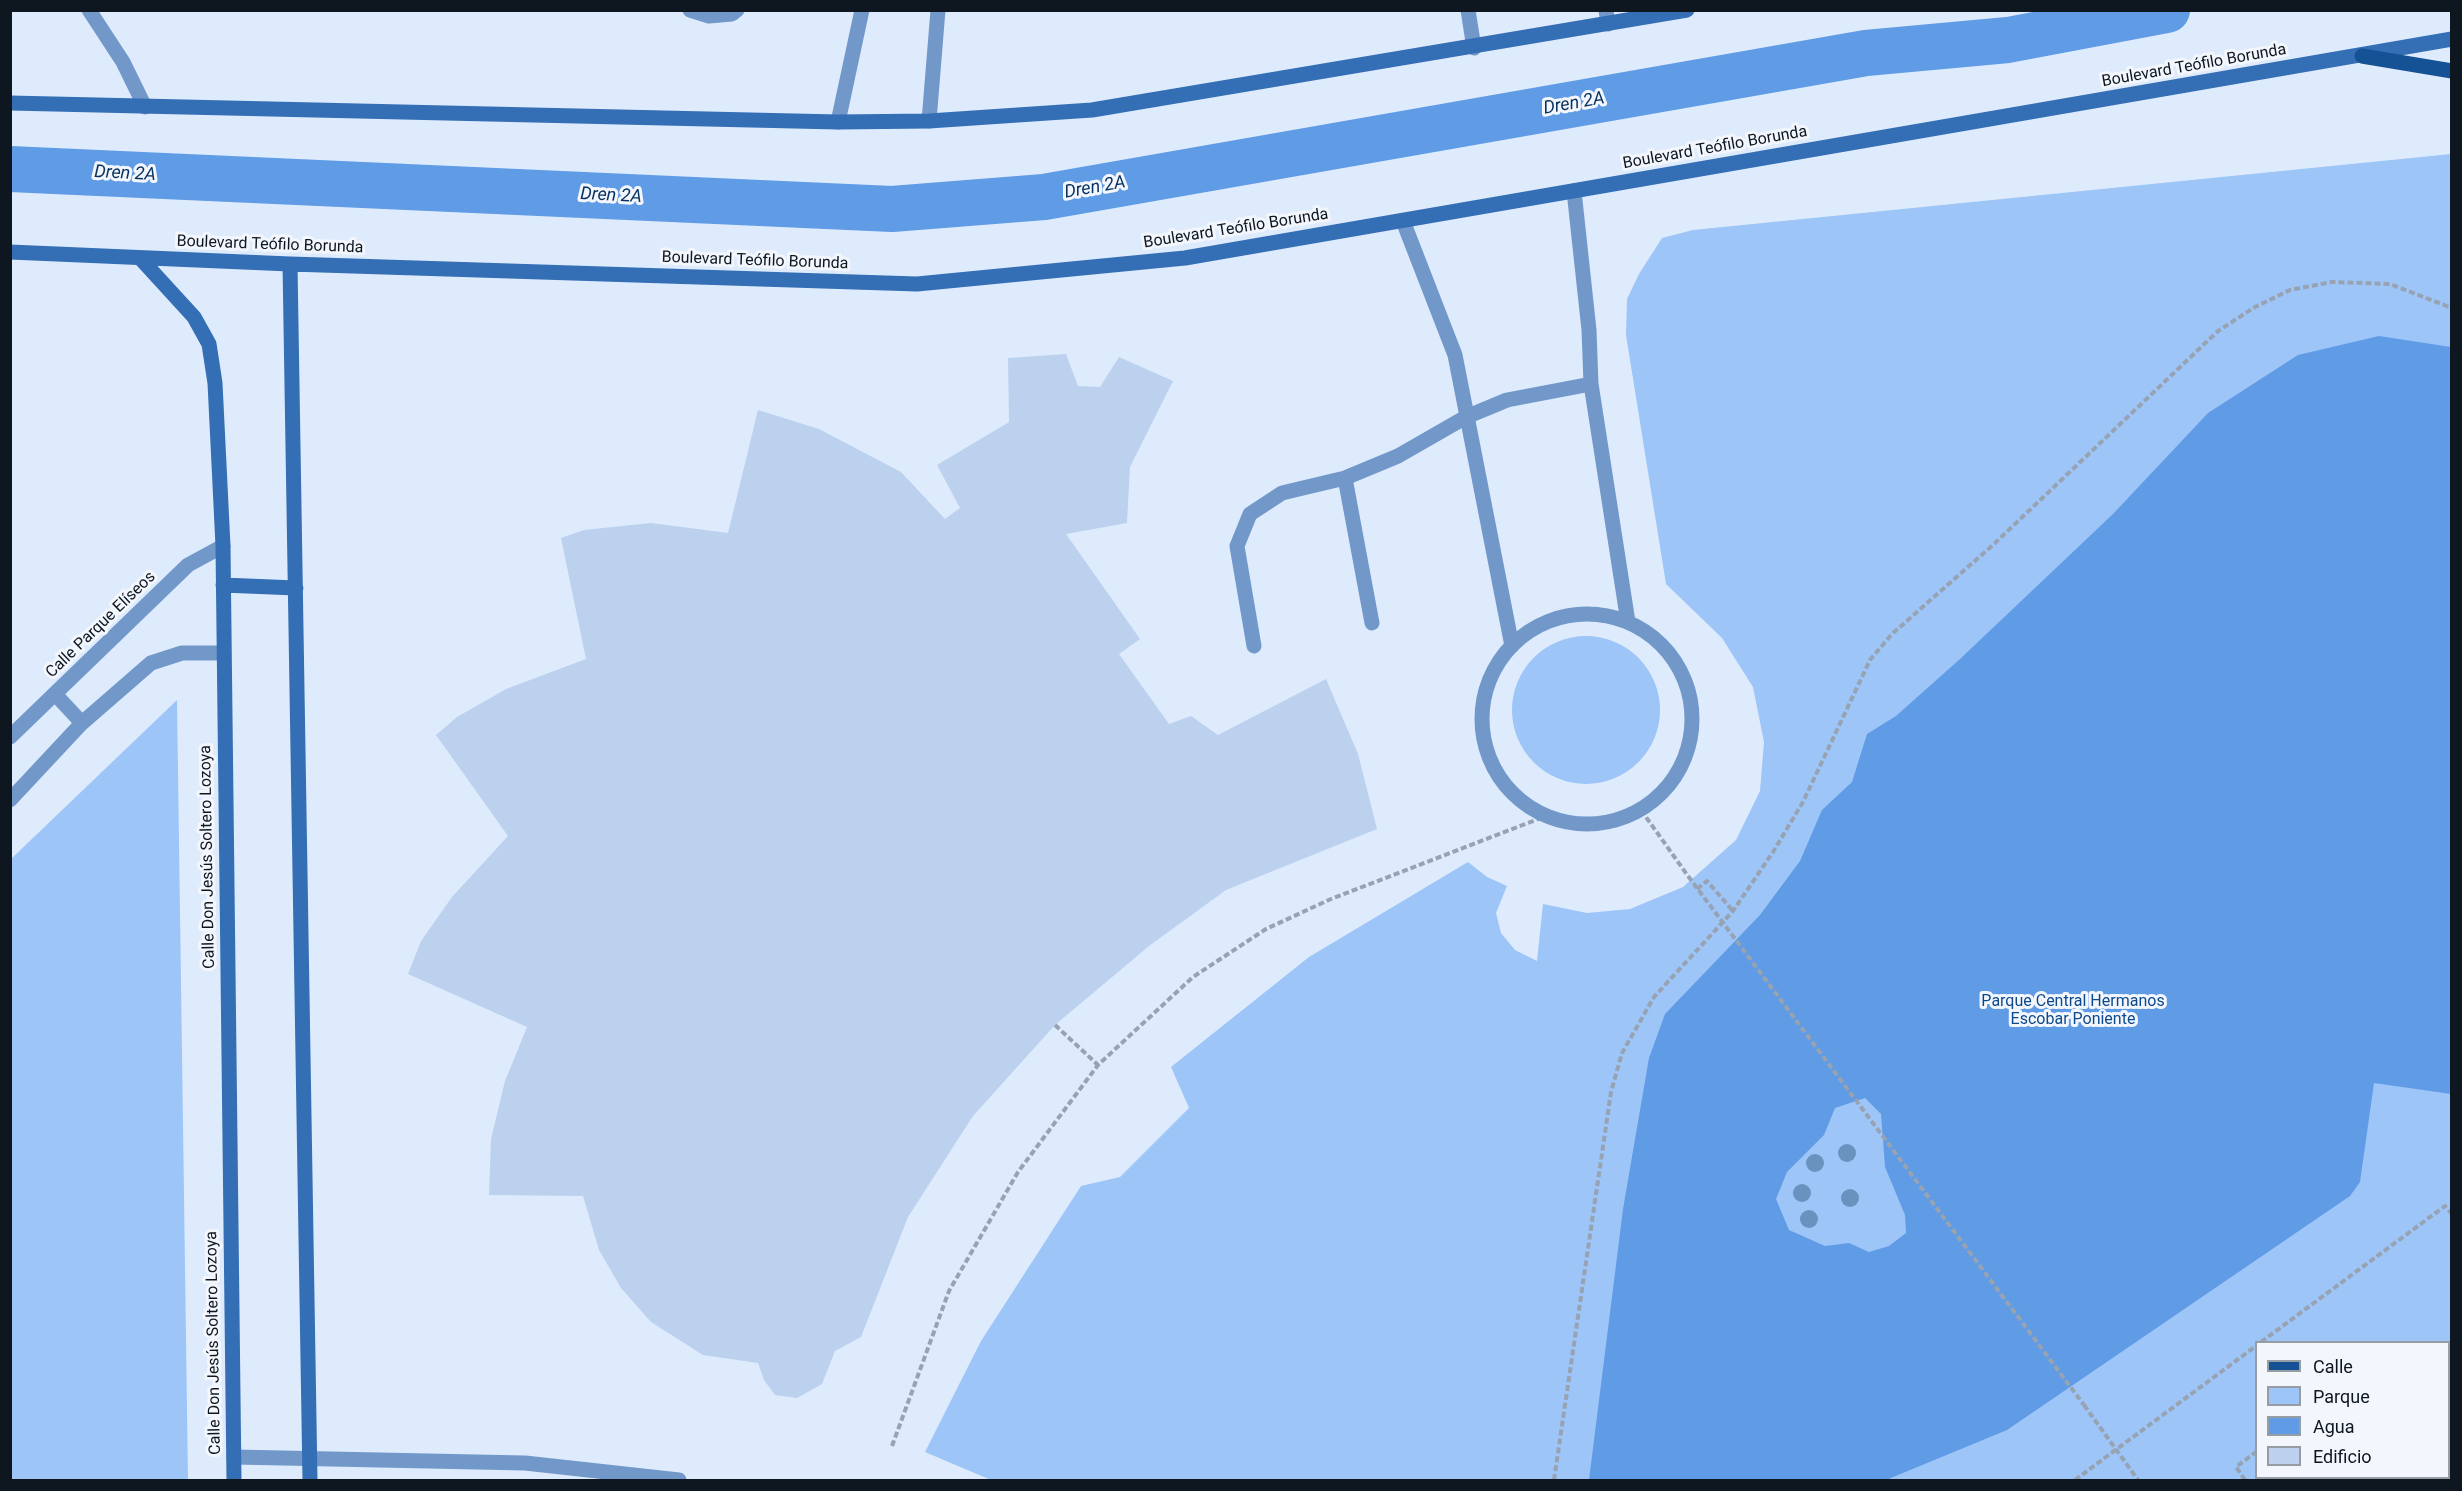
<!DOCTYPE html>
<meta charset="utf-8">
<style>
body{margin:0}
#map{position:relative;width:2462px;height:1491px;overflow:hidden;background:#deebfd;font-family:Roboto,sans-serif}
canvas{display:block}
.frame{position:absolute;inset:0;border:12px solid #0e1620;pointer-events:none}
.legend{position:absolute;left:2255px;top:1341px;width:195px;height:138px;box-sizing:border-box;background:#f3f7fd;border:2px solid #979da5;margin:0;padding:8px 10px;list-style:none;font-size:18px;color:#0e1620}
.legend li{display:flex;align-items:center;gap:12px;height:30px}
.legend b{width:30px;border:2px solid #979da5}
</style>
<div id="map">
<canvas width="2462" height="1491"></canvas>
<div class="frame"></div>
<ul class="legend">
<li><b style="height:8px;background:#145195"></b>Calle</li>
<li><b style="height:16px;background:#9dc5f8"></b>Parque</li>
<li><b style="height:16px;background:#609be6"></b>Agua</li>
<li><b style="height:16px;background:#bbd1ee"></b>Edificio</li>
</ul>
</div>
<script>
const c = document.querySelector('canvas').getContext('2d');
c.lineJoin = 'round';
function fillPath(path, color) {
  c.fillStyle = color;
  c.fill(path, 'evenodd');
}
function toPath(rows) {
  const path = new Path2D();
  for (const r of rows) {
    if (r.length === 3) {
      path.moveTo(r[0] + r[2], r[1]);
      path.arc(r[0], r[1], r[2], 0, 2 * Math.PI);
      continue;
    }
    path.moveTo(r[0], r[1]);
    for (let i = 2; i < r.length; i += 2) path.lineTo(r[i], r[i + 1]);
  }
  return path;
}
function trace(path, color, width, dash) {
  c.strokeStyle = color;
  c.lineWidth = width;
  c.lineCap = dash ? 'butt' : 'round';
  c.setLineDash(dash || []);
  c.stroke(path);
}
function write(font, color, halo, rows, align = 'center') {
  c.font = font + ' Roboto,sans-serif';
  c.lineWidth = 6;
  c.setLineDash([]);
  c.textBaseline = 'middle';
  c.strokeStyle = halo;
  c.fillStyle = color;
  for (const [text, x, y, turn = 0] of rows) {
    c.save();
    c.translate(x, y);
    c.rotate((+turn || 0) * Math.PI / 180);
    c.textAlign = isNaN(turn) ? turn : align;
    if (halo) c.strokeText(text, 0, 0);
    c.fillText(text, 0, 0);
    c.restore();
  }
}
fillPath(toPath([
 [2451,154,2451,1480,991,1480,925,1452,981,1341,1081,1186,1120,1177,1189,1108,1171,1067,1309,957,1468,862,1487,877,1507,886,1496,913,1501,933,1515,950,1537,961,1543,904,1587,913,1630,909,1683,887,1736,840,1760,791,1764,742,1753,687,1722,638,1666,584,1626,335,1627,299,1639,274,1662,238,1693,230],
 [2256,1342,2448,1342,2448,1478,2256,1478],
 [1586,710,74],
 [177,700,188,1480,11,1480,11,859]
]), '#9dc5f8');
fillPath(toPath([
 [2379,336,2451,347,2451,1094,2374,1083,2360,1182,2350,1196,2007,1430,1886,1480,1589,1480,1623,1209,1649,1058,1665,1014,1760,915,1800,861,1822,810,1852,782,1867,734,1896,716,1960,659,2113,514,2208,413,2298,355],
 [1865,1098,1881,1114,1885,1167,1905,1215,1906,1233,1889,1246,1869,1252,1849,1243,1825,1246,1789,1230,1776,1199,1787,1172,1824,1135,1835,1108]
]), '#609be6');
trace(toPath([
 [10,169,892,209,1044,197,1866,53,2008,40,2167,10]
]), '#609be6', 46);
fillPath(toPath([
 [1066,354,1078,386,1100,387,1119,357,1173,381,1130,467,1127,523,1066,534,1140,639,1119,654,1169,724,1191,716,1218,735,1326,679,1358,754,1377,829,1226,890,1149,946,1055,1025,973,1116,908,1217,861,1337,835,1351,822,1384,797,1398,775,1395,764,1380,758,1363,703,1355,651,1322,621,1288,599,1250,583,1196,489,1195,491,1139,505,1081,527,1027,408,974,421,941,452,897,508,836,436,735,457,717,506,689,586,659,561,538,584,530,651,523,728,533,758,410,819,429,901,472,945,519,960,508,937,465,1009,422,1008,358]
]), '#bbd1ee');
trace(toPath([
 [1641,810,1688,876],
 [1697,889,1707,881,1733,911],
 [1055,1025,1098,1065],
 [2261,1342,2445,1206,2452,1214],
 [2448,1358,2452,1356],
 [2084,1405,2138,1480],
 [892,1446,949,1291,1018,1172,1098,1065,1193,977,1266,929,1331,899,1546,816],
 [2422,1478,2424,1480],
 [1554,1480,1611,1092,1622,1053,1654,997,1733,911,1773,852,1803,802,1870,660,1892,634,1994,544,2218,331,2255,307,2290,290,2332,282,2390,284,2452,308],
 [2075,1480,2256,1346],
 [2245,1480,2236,1467,2256,1452],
 [2410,1480,2414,1478]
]), '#97a2b2', 4, [6, 3]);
trace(toPath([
 [89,10,123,62,145,107],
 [690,10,709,16,732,14,737,10],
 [1468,10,1474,48],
 [1606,10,1608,24],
 [929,121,938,10],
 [838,122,862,10],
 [1574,191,1589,330,1591,384,1628,622],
 [1403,221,1455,355,1512,646],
 [1345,478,1372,623],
 [1587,719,105],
 [1254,646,1237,546,1250,514,1282,493,1345,478,1398,456,1466,417,1507,400,1591,384],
 [234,1457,525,1463,679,1480]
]), '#7298c9', 15);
trace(toPath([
 [55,694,82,723],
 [10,737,188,565,223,546],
 [10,800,82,723,151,663,182,653,223,653]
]), '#7298c9', 15);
trace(toPath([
 [10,103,838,122,929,121,1092,110,1687,10],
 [10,252,290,264,917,284,1185,258,2452,39],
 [140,258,194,317,209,344,215,383,223,546,234,1480],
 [290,264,310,1480],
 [223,585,296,588]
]), '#346eb5', 15);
trace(toPath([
 [2362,56,2452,71]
]), '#145195', 15);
trace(toPath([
 [1688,876,2084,1405]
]), '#97a2b2', 4, [6, 3]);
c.fillStyle = '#6a92bf';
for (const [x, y] of [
 [1847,1153],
 [1815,1163],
 [1802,1193],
 [1850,1198],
 [1809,1219]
]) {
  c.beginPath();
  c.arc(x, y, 9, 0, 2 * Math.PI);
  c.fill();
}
write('16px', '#0e1620', '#f3f7fd', [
 ["Boulevard Teófilo Borunda",2194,66,-10],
 ["Boulevard Teófilo Borunda",1715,148,-10],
 ["Boulevard Teófilo Borunda",1236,229,-9],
 ["Boulevard Teófilo Borunda",270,245,2],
 ["Boulevard Teófilo Borunda",755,261,2],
 ["Calle Parque Elíseos",101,625,-44],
 ["Calle Don Jesús Soltero Lozoya",208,857,-91],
 ["Calle Don Jesús Soltero Lozoya",214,1343,-91]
]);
write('16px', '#0c4a8c', '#f3f7fd', [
 ["Parque Central Hermanos",2073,1002],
 ["Escobar Poniente",2073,1020]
]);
write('italic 18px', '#07315f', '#f3f7fd', [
 ["Dren 2A",1574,104,-10],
 ["Dren 2A",125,174,3],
 ["Dren 2A",1095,188,-10],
 ["Dren 2A",611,196,3]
]);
</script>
